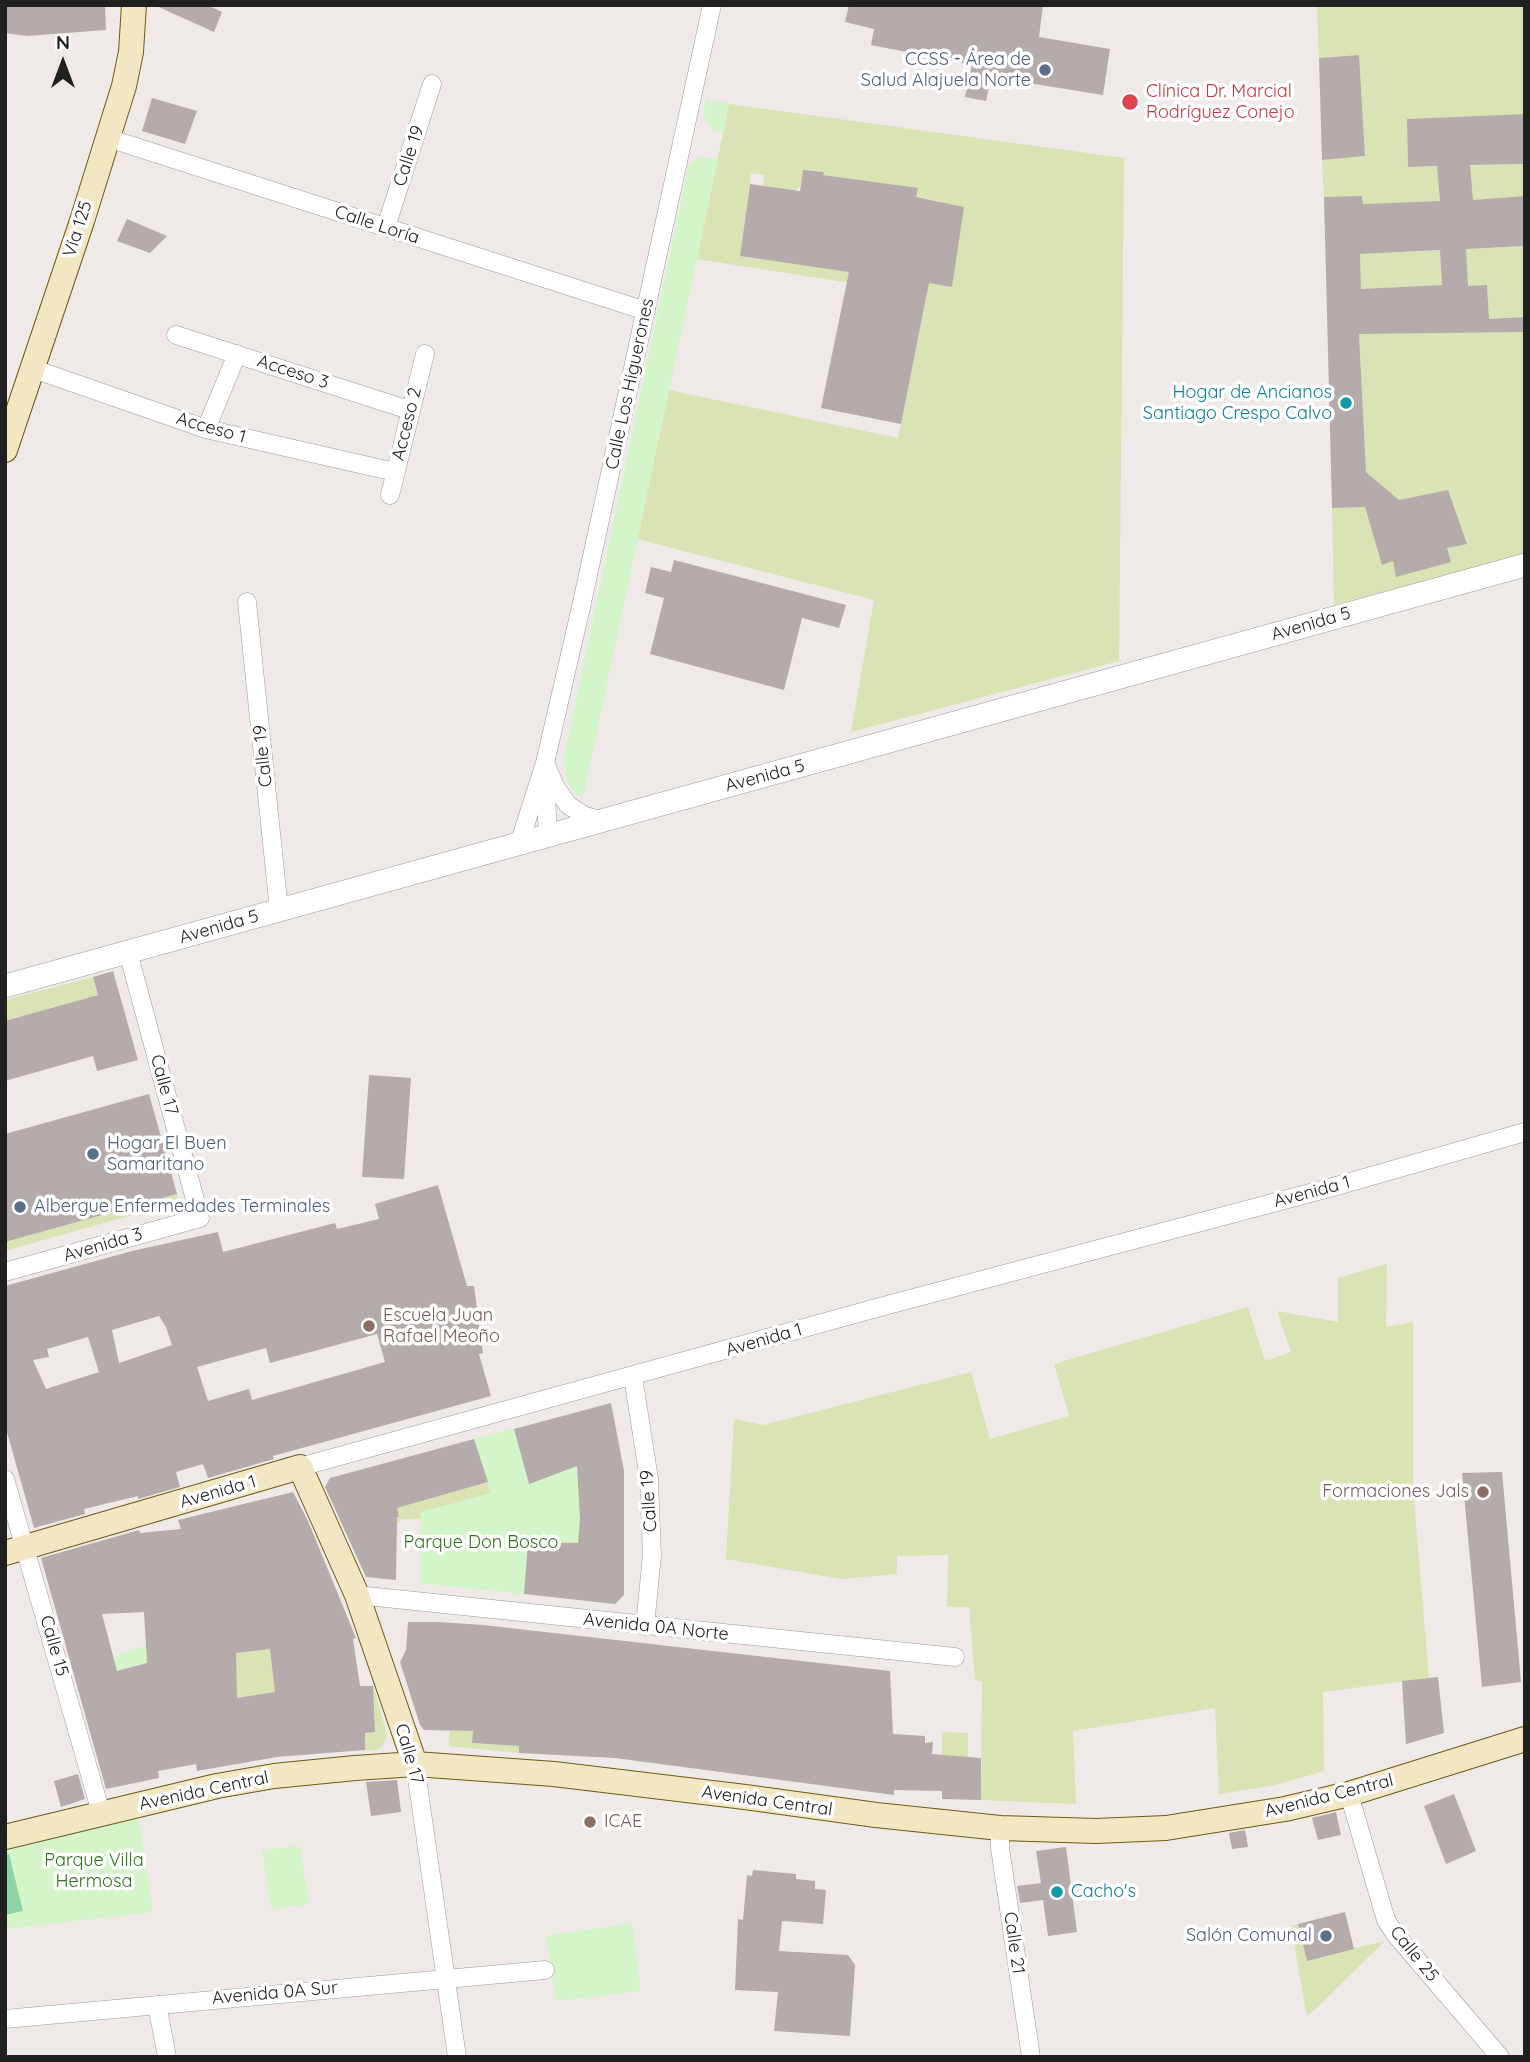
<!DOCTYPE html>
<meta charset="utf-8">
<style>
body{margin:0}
#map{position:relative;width:1530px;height:2062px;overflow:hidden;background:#efeae8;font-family:Quicksand,sans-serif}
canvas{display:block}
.frame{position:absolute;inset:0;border:7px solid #202020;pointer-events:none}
.north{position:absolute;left:28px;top:28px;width:70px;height:70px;-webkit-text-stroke:5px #fff;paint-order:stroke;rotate:0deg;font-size:19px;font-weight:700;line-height:28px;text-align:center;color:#202020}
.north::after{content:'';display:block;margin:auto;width:24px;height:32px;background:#202020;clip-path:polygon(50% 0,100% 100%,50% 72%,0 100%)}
</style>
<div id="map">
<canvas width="1530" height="2062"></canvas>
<div class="frame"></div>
<div class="north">N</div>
</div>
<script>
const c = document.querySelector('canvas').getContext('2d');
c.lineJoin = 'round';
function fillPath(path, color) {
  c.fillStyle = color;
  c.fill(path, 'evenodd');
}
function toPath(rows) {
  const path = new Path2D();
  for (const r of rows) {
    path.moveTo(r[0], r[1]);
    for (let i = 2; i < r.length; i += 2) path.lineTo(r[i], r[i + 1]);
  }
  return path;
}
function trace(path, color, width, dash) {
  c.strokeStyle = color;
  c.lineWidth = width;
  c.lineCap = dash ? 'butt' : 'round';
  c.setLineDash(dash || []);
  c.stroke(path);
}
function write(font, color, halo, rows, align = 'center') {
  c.font = font + ' Quicksand,sans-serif';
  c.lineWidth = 7;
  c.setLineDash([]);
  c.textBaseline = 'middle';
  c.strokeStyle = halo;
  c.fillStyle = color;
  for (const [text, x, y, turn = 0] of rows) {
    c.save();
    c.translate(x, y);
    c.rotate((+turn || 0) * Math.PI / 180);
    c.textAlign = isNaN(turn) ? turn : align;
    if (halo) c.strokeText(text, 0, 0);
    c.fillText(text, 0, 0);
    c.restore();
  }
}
fillPath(toPath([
 [1317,5,1525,5,1525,114,1407,119,1408,167,1525,164,1525,196,1473,200,1472,186,1440,201,1363,204,1362,196,1324,197,1322,160,1365,156,1358,55,1319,58],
 [729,104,1124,158,1119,661,851,732,874,600,637,539,669,390,898,438,927,295,697,259],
 [803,170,823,172,823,175,918,189,916,197,941,201,935,239,950,205,963,207,952,286,740,256,751,173,764,175,763,186,796,190,801,185],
 [1525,246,1525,317,1489,319,1487,286,1468,286,1441,259,1442,285,1361,289,1360,254],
 [1525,332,1525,554,1334,605,1332,508,1365,507,1382,564,1393,561,1396,577,1447,548,1466,544,1448,491,1399,500,1366,472,1359,334],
 [93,977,98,995,5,1021,5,1000],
 [177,1194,178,1202,5,1251,5,1242],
 [1387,1264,1386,1327,1413,1322,1413,1489,1429,1678,1323,1692,1324,1771,1276,1785,1219,1794,1215,1708,1073,1731,1076,1804,981,1800,982,1682,975,1680,969,1607,947,1607,948,1555,897,1556,897,1574,841,1579,726,1559,734,1419,763,1425,971,1372,990,1439,1069,1416,1054,1364,1248,1307,1265,1361,1291,1352,1277,1311,1338,1322,1338,1278],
 [488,1482,491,1494,421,1512,422,1519,402,1519,397,1524,397,1531,366,1527,399,1517,397,1508],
 [235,1626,270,1649,273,1672,278,1694,223,1700],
 [373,1685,387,1735,383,1746,374,1751,365,1750,365,1733,375,1732],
 [450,1731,473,1731,472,1743,519,1746,519,1753,449,1746],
 [942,1732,968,1733,968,1757,942,1755],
 [1298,1924,1307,1960,1385,1941,1307,2017,1291,1926]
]), '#dae3b4');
fillPath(toPath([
 [706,99,729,104,723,133,715,131,708,124,704,115],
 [704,157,718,159,583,798,573,791,567,782,564,758,688,168,693,161],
 [514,1429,529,1483,577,1466,580,1518,578,1543,528,1542,524,1594,420,1583,421,1512,491,1493,474,1439],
 [146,1645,157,1660,76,1682,73,1672],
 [138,1812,153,1912,5,1929,5,1915,22,1911,8,1854,5,1855,5,1846],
 [300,1846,309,1904,271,1909,262,1850],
 [632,1923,641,1991,556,2001,546,1936]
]), '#d4f4ca');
fillPath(toPath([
 [9,1854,23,1911,5,1915,5,1855]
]), '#8fd5a4');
fillPath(toPath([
 [5,5,105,5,106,30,27,36,5,33],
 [154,5,207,5,222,12,214,32],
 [849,5,1043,5,1039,37,1110,49,1103,95,991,77,986,101,965,97,972,65,871,45,874,29,845,22],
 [1359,55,1365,156,1322,160,1319,58],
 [152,98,197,111,185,144,142,131],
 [1525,114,1525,164,1470,165,1473,200,1525,196,1525,246,1466,249,1468,286,1487,285,1489,319,1525,317,1525,332,1359,334,1366,472,1399,500,1448,490,1467,544,1447,548,1451,562,1396,577,1393,561,1382,565,1365,507,1332,508,1324,197,1362,196,1363,204,1440,201,1437,166,1408,167,1407,119],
 [1440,250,1442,285,1361,289,1360,254],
 [803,170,824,172,823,175,918,188,916,197,964,207,952,287,929,283,901,424,821,408,849,272,740,256,750,184,800,191],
 [127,219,167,236,150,253,117,241],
 [674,560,846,605,839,628,802,618,784,690,650,654,664,598,645,593,651,567,671,572],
 [113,971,138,1060,97,1071,93,1056,5,1081,5,1021,98,995,93,977],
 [369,1075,411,1078,404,1179,362,1177],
 [149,1094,177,1194,5,1242,5,1134],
 [438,1185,467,1286,474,1286,483,1353,479,1354,491,1396,273,1456,274,1459,208,1478,203,1464,176,1472,180,1487,138,1499,138,1496,84,1509,85,1514,34,1528,5,1425,5,1286,132,1251,218,1232,223,1252,335,1223,337,1229,379,1219,375,1204],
 [159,1316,166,1327,172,1345,119,1363,112,1330],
 [377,1334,385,1362,252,1400,249,1389,208,1401,197,1367,266,1348,270,1363],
 [88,1337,99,1372,46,1389,33,1360,49,1357,47,1349],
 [611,1403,624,1471,624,1595,615,1604,524,1594,528,1542,578,1543,580,1519,577,1466,529,1484,514,1429],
 [474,1439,488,1482,397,1508,399,1517,397,1517,396,1580,366,1577,325,1487,330,1478],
 [1502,1472,1521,1682,1482,1687,1462,1473],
 [293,1492,308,1521,356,1638,353,1639,360,1686,373,1686,375,1732,365,1733,365,1750,277,1757,197,1771,196,1764,158,1771,159,1778,106,1789,41,1558,139,1530,140,1533,181,1529,178,1520],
 [144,1612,147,1663,117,1671,102,1614],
 [270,1649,275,1692,237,1698,236,1653],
 [408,1622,439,1622,483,1625,890,1671,893,1734,925,1736,925,1743,933,1742,932,1754,981,1758,981,1800,942,1799,942,1791,894,1790,894,1795,615,1758,519,1753,519,1746,472,1743,473,1731,424,1730,420,1725,400,1662,406,1650],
 [1438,1677,1444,1733,1406,1744,1402,1681],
 [78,1774,85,1799,61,1807,54,1781],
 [397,1780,401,1812,371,1816,366,1782],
 [1454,1794,1476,1851,1446,1864,1424,1806],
 [1336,1812,1341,1835,1318,1840,1312,1818],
 [1245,1830,1248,1847,1232,1849,1229,1833],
 [1066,1847,1077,1932,1048,1936,1043,1900,1020,1903,1017,1886,1041,1883,1036,1851],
 [753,1870,796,1874,796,1879,815,1881,815,1889,826,1890,823,1924,782,1921,779,1951,848,1955,855,1965,850,2036,774,2031,778,1992,735,1990,738,1919,743,1920,747,1875,752,1876],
 [1345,1912,1354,1949,1307,1961,1298,1924]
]), '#b4abaa');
const minor = toPath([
 [108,138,646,311],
 [386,227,432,84],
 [176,335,409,410],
 [31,368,206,429,395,472],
 [206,429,237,354],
 [390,495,425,354],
 [247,602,279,910],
 [545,763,555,786,568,805,585,816,603,821],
 [545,777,548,836],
 [519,844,545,763,581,607,712,5],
 [5,1272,200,1218,128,952],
 [633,1377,649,1479,652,1555,645,1626],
 [300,1467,880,1307,1333,1187,1525,1132],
 [5,1479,101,1813],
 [357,1595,955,1657],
 [415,1764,457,2057],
 [1349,1794,1386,1920,1395,1934,1500,2057],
 [1000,1828,1000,1848,1031,2057],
 [157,2005,167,2057],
 [5,2019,545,1970]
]);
const tertiary = toPath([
 [5,986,1525,565]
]);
const secondary = toPath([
 [5,450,82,221,124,86,131,52,134,5],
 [5,1553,300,1467,357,1595,415,1764],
 [5,1837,217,1786,274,1776,355,1768,415,1764,554,1774,745,1797,876,1815,1000,1828,1096,1831,1166,1828,1285,1809,1349,1794,1525,1739]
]);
trace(minor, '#9a9a9a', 19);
trace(tertiary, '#9a9a9a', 24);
trace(secondary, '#6c5912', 26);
trace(minor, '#fff', 18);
trace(tertiary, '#fff', 23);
trace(secondary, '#f3e6c2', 24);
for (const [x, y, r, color] of [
 [1045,70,7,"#5c6f8a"],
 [1130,102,9,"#e0444e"],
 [1346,403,7,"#0f9aa8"],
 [93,1154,7,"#5c6f8a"],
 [20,1207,7,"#5c6f8a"],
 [369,1326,7,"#8d6e63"],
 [1483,1492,7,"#8d6e63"],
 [590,1822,7,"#8d6e63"],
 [1057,1892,7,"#0f9aa8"],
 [1326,1936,7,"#5c6f8a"]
]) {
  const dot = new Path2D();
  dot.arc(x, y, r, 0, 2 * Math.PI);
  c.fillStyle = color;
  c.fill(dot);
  trace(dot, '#fff', 2.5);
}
write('18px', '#4e5e75', '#fff', [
 ["CCSS - Área de",1031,60],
 ["Salud Alajuela Norte",1031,81],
 ["Hogar El Buen",107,1144,"left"],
 ["Samaritano",107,1165,"left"],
 ["Albergue Enfermedades Terminales",34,1207,"left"],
 ["Salón Comunal",1312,1936]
], 'right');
write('18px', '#be3a42', '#fff', [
 ["Clínica Dr. Marcial",1146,92],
 ["Rodríguez Conejo",1146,113]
], 'left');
write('18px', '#202020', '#fff', [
 ["Calle 19",409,156,-72],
 ["Calle Loría",377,225,18],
 ["Vía 125",78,229,-72],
 ["Acceso 3",293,372,18],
 ["Calle Los Higuerones",630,384,-78],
 ["Acceso 2",407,424,-76],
 ["Acceso 1",211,428,16],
 ["Avenida 5",1311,624,-16],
 ["Calle 19",263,756,-96],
 ["Avenida 5",765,776,-15],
 ["Avenida 5",219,927,-16],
 ["Calle 17",164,1085,75],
 ["Avenida 1",1312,1192,-15],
 ["Avenida 3",103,1245,-16],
 ["Avenida 1",764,1340,-16],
 ["Avenida 1",218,1492,-16],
 ["Calle 19",649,1501,-94],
 ["Avenida 0A Norte",656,1627,6],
 ["Calle 15",54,1646,74],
 ["Calle 17",409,1754,74],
 ["Avenida Central",204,1791,-12],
 ["Avenida Central",1329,1796,-14],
 ["Avenida Central",767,1801,8],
 ["Calle 21",1014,1943,82],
 ["Calle 25",1414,1954,51],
 ["Avenida 0A Sur",275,1993,-5]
]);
write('18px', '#0d838f', '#fff', [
 ["Hogar de Ancianos",1332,393],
 ["Santiago Crespo Calvo",1332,414],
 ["Cacho's",1071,1892,"left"]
], 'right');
write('18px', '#785e54', '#fff', [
 ["Escuela Juan",383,1316],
 ["Rafael Meoño",383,1337],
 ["Formaciones Jals",1469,1492,"right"],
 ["ICAE",604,1822]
], 'left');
write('18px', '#2e7319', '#fff', [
 ["Parque Don Bosco",481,1543],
 ["Parque Villa",94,1861],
 ["Hermosa",94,1882]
]);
</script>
